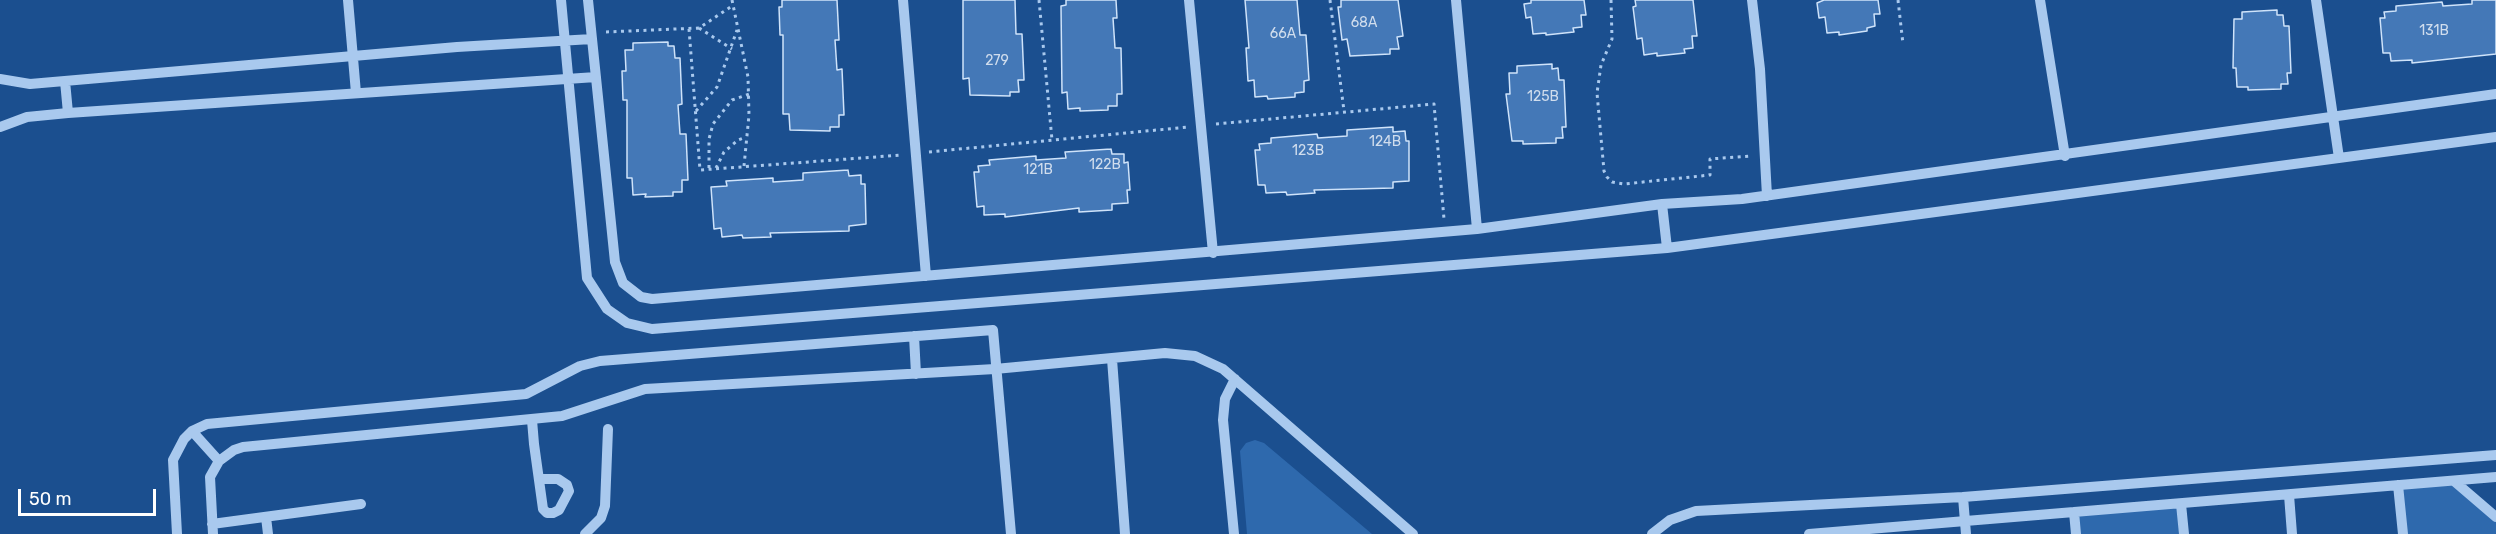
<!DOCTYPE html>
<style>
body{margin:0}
#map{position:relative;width:2496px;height:534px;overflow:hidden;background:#1b4f8f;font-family:Rubik,sans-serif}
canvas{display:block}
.scale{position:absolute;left:18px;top:489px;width:138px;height:27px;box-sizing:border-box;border:3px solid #fff;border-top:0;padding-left:8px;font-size:18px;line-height:21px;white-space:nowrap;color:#fff;-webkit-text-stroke:4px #1b4f8f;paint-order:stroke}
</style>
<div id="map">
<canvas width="2496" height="534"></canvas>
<div class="scale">50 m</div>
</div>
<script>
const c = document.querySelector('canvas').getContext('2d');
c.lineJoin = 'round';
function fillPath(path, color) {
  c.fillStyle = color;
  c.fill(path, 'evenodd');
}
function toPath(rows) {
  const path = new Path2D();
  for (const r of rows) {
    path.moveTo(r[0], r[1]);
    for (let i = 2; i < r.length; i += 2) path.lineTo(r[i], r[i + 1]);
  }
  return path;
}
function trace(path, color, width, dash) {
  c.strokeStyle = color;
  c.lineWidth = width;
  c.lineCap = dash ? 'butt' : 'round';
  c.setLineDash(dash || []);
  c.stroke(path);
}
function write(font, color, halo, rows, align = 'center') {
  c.font = font + ' Rubik,sans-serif';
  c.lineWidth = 6;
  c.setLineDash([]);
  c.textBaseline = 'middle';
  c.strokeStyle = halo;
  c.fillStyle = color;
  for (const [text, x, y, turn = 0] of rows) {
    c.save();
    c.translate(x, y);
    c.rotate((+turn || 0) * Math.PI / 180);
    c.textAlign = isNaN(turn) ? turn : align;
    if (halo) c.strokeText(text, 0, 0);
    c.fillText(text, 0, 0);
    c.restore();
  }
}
fillPath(toPath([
 [1255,440,1264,443,1372,534,1247,534,1240,451,1246,443],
 [2454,481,2496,517,2496,534,2403,534,2398,485],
 [2181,504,2184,534,2076,534,2074,512]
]), '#2e69ad');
const building = toPath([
 [782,0,837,0,839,40,835,40,837,70,842,69,844,115,839,115,839,127,830,127,830,131,790,130,789,114,783,114,783,35,780,35,779,7,782,7,782,0],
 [963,0,1015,0,1016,34,1022,34,1024,80,1018,80,1019,92,1010,92,1010,96,970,95,969,78,963,79,963,0],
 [1066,0,1116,0,1117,18,1113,18,1115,48,1121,48,1122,94,1117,94,1117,106,1108,106,1108,110,1080,111,1080,108,1068,109,1067,92,1062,93,1061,6,1066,5,1066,0],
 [1245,0,1297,0,1300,35,1306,35,1309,80,1304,81,1304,92,1295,93,1295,97,1268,99,1267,96,1255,97,1254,80,1248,81,1246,48,1249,48,1245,0],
 [1341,0,1398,0,1403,36,1397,37,1399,49,1390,49,1390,54,1350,56,1347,39,1342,40,1338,7,1341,7,1341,0],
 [1531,0,1584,0,1586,15,1581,15,1582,27,1573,28,1574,32,1546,35,1546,33,1533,34,1531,17,1526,18,1524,4,1531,3,1531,0],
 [1635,0,1693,0,1697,36,1692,36,1693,48,1684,49,1685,53,1657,56,1657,53,1644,55,1642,38,1637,39,1633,7,1636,6,1635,0],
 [1824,0,1878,0,1880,14,1874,14,1875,26,1867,28,1867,31,1839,35,1839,32,1827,33,1825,17,1819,18,1817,3,1824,0],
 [2472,0,2496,0,2496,54,2412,63,2412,60,2391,61,2390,53,2383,53,2380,18,2385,18,2384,12,2396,11,2396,6,2442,2,2443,6,2472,4,2472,0],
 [2277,10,2277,15,2283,15,2284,26,2289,26,2291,73,2287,73,2288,84,2281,84,2281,89,2248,90,2248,87,2237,87,2236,68,2233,68,2234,19,2242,19,2242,12,2277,10],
 [668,42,668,46,674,46,675,58,680,58,682,104,678,105,680,134,686,134,688,180,682,180,682,192,673,192,673,196,645,197,646,194,633,195,632,178,627,178,627,100,623,100,622,71,626,71,625,50,633,50,633,43,668,42],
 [1552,64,1552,69,1558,68,1559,80,1564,80,1566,127,1562,127,1563,138,1556,138,1556,143,1523,144,1523,141,1512,141,1506,94,1510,94,1509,73,1517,73,1517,66,1552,64],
 [1393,127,1393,132,1405,131,1406,141,1409,141,1409,181,1393,182,1393,188,1314,190,1315,193,1287,195,1286,192,1266,193,1265,185,1258,185,1255,150,1260,150,1259,144,1271,143,1271,138,1317,134,1318,138,1347,136,1347,130,1393,127],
 [1111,149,1112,154,1124,154,1124,163,1128,162,1130,190,1127,190,1128,203,1112,204,1112,210,1079,212,1079,208,1005,217,1005,214,984,215,984,206,977,207,974,172,979,172,978,166,990,165,989,160,1036,156,1036,160,1066,158,1065,152,1111,149],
 [848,170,849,176,861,175,861,184,865,184,866,224,849,226,849,231,770,233,771,237,743,238,742,235,722,237,721,228,714,229,711,187,727,186,726,181,773,178,773,182,803,180,803,173,848,170]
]);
fillPath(building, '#4478b7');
trace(building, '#cfe3fa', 1.5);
trace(toPath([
 [732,0,748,77,749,115,744,166],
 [1039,0,1052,140],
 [1330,0,1344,111],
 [1611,0,1612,39,1601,65,1597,93,1604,171,1607,177,1612,182,1624,184,1710,175,1710,159,1751,156],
 [1898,0,1903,44],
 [699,28,732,49],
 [689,29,700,170,902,155],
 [606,32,699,28,732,6],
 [696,111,717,87,737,30],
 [1216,124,1434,104,1444,219],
 [929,152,1188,127],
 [709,168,709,139,713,124,732,100,749,94],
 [716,168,724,152,738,140,746,137]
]), '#a9c9ee', 3, [3, 4.5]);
trace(toPath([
 [348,0,356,93],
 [561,0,587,278,607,309,627,323,652,329,1667,248,2496,137],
 [588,0,615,262,623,283,641,297,652,299,1477,229,1662,204,1742,199,2496,94],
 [903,0,926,276],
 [1189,0,1213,253],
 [1456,0,1477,229],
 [1752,0,1760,69,1767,196],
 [2040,0,2065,156],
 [2316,0,2339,158],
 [0,79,30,84,457,47,592,39],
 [65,81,68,113],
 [0,127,27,117,68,113,596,77],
 [1662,204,1667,248],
 [914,336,916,374],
 [1112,359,1125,534],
 [532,420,534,444,543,509,547,513,553,513,559,510,569,491,567,485,558,479,539,479],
 [192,431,219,461],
 [2454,481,2496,517],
 [2398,485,2403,534],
 [2289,495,2292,534],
 [1963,497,1966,534],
 [2181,504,2184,534],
 [2074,512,2076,534],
 [266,517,268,534],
 [212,524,361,504],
 [177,534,173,460,184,439,192,431,207,424,526,394,580,366,600,361,993,330,1011,534],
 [213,534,210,477,219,461,234,450,243,447,562,416,645,389,995,369,1165,353,1195,356,1223,369,1413,534],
 [585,534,601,518,605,506,608,429],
 [1234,534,1223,420,1225,399,1235,379],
 [1652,534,1670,520,1696,511,1963,497,2496,455],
 [1809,534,2496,477]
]), '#a9c9ee', 10);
write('14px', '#d0dded', null, [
 ["68A",1364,23],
 ["131B",2434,31],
 ["66A",1283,34],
 ["279",997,61],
 ["125B",1543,97],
 ["124B",1385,142],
 ["123B",1308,151],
 ["122B",1105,165],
 ["121B",1038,170]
]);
</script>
